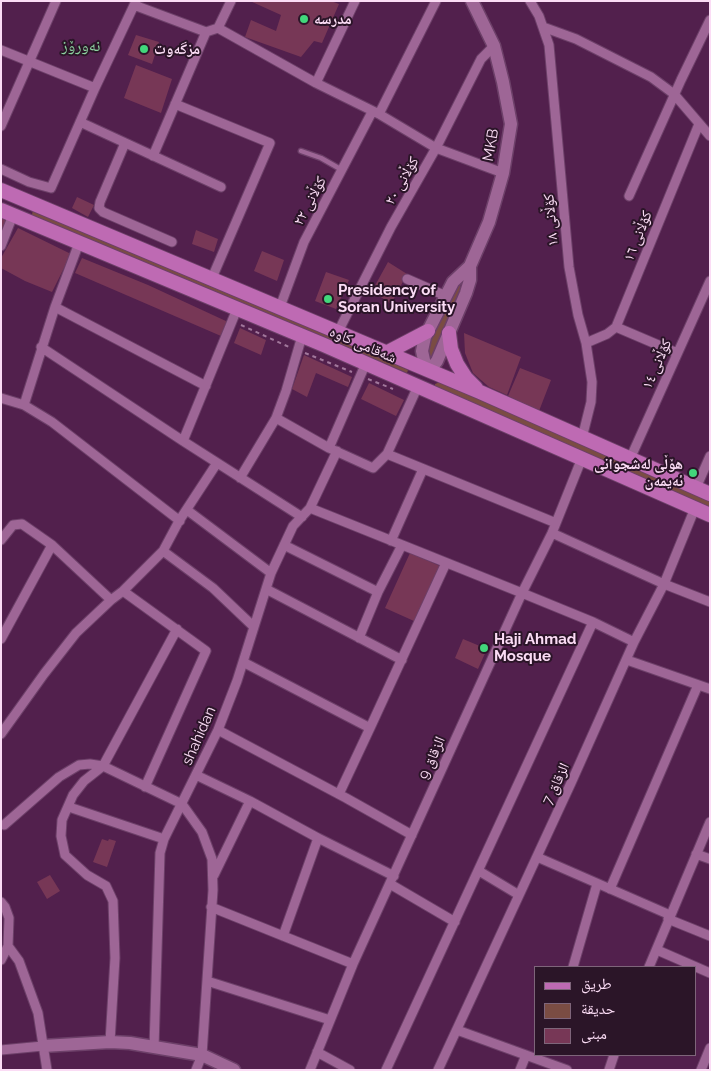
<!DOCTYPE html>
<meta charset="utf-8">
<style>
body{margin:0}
#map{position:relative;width:711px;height:1071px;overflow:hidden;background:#52204d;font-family:Raleway,"Noto Naskh Arabic",sans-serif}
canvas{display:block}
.frame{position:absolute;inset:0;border:2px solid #fbdcf5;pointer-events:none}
.legend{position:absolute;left:534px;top:966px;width:162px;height:90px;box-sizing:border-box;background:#2b1528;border:1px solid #7e657a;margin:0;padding:6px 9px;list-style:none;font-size:15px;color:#fbdcf5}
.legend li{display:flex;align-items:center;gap:10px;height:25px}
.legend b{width:25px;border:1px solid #7e657a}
</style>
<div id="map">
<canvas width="711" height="1071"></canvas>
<div class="frame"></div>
<ul class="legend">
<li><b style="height:6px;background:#be6ab3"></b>طريق</li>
<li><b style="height:14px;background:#7a4c43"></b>حديقة</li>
<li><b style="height:14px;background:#773756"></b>مبنى</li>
</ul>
</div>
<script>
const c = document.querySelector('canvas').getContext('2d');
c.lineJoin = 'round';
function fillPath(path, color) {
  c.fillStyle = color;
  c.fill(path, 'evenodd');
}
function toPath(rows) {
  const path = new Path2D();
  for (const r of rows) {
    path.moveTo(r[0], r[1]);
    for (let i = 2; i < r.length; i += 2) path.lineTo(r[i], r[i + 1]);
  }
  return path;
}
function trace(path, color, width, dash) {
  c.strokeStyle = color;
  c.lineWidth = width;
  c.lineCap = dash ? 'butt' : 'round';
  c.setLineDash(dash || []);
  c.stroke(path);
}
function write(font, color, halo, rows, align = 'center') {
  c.font = font + ' Raleway,"Noto Naskh Arabic",sans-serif';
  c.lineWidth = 4;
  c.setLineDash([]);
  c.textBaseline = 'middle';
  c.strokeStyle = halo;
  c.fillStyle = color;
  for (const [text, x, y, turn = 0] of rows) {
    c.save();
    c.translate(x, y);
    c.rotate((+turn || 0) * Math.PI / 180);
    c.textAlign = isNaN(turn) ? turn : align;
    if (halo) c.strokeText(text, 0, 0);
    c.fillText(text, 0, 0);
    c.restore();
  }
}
fillPath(toPath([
 [33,209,302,323,408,370,407,373,32,215],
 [459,284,461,288,435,356,429,356,427,348],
 [440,382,710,500,710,508,435,387,435,384]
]), '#7a4c43');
fillPath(toPath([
 [250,1,331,1,339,4,322,43,314,41,301,57,245,37,251,20,276,31,281,15],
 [136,35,159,42,152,64,128,55],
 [136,65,172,79,161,113,124,98],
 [77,197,94,205,88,217,72,208],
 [1,210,13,215,1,245],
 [18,228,71,254,52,292,25,281,1,268,1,258],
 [196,230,218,239,214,252,192,244],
 [262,251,284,260,277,281,254,271],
 [82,258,148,285,228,322,221,336,75,273],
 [388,262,407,274,391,304,372,291],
 [326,272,349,280,336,309,315,301],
 [240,328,266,340,261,355,234,343],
 [464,333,521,357,507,395,489,387,473,373,465,353],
 [304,355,352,377,348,387,316,373,307,397,292,389],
 [520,368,551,380,539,411,508,396],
 [369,383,404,400,396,416,361,399],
 [410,553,440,566,414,621,385,608],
 [463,639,487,649,478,669,455,658],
 [102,839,108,841,109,839,116,841,107,867,93,862],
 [50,875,60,891,47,899,37,882]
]), '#773756');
const lane = toPath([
 [301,151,321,158,342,170]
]);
const street = toPath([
 [530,1,539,16,549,45,569,267,578,315,586,343,592,382,591,402,582,438],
 [134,5,206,32,218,28,316,83,379,114,436,148,503,173],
 [543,27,576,39,651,77,674,94,710,136],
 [218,28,231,1],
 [1,50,95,88],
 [316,83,355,1],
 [175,104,270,143,212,278],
 [379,114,436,1],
 [80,122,221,187],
 [1,126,56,1],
 [125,143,100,202,99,208,103,212,172,242],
 [153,156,206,32],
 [1,169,29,182,51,188,95,88,136,1],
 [629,196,681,80,710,20],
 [1,246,13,215],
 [407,279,446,296],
 [55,307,206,386],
 [280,307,304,242,372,112],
 [616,327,677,353],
 [338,332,391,227,436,148,481,59,494,46],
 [586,343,607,334,616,327,699,124],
 [41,347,183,441,302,517],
 [1,398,24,405,52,422,180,521],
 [24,405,55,307,79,243],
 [276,418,329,448,373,468,387,454,418,386],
 [183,441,237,309],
 [329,448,366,363],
 [387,454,556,523],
 [630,459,710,281],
 [240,478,276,418,286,391,302,336],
 [696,488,710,456],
 [310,508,522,593,593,622,634,642],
 [187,510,271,573],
 [552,533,664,584,710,602],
 [1,540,13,525,22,524,52,545,111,600],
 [391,541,423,469],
 [284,545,378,592],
 [163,551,213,588,254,627],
 [266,589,402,660],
 [123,591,206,651,145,787],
 [359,638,378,592,402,545],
 [1,639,52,545],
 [627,660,710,689],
 [243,662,370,728,339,794],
 [370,728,446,563],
 [218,730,346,798,412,835],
 [1,734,44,674,76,633,111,600,123,591,163,551,179,521,217,463],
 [196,775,250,801],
 [69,807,164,839],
 [4,825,59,777,79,765,90,764,103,766,182,804,202,832,212,859,213,890,202,1055,196,1070],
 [696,854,710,859],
 [537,857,670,915],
 [479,871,519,895],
 [214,875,250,801,318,838],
 [390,884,455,922],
 [610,889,698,685],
 [1,902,5,907,9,918,8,946,19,961,38,1013,47,1070],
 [211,907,353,964],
 [668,919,710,936],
 [283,936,318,838,394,876],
 [657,950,710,973],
 [1,960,8,946],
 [573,967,597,884],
 [649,967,710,822],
 [207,981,330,1020],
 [457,1030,567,1070],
 [110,1042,115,958,113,901,106,886,87,875,65,855,61,836,62,820,73,795,84,781,103,766,177,629],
 [154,1048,160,853,164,839,218,730,237,681,271,573,293,526,310,508,337,451],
 [1,1050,43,1046],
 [317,1052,350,1070],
 [310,1070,353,964,522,593,552,533,582,458],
 [386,1070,593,622],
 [438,1070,571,783,634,642,664,584,695,508],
 [520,1070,526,1055],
 [609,1070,614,1055],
 [701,1070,710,1048]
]);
const secondary = toPath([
 [470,266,453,282,425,337,422,351,426,369,433,366,437,361,466,293,470,280,470,266,489,222,503,173,511,124,503,82,494,46,472,1],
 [43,1046,110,1042,130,1043,202,1055,234,1070]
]);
const primary = toPath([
 [1,190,480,392,710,494],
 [1,210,324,345,710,515],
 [449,333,451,349,457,364,466,378,476,388],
 [386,353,428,331]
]);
trace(lane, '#6d4069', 7);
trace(street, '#6d4069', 11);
trace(secondary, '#6d4069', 15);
trace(primary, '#6d4069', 16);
trace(toPath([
 [241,325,289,347],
 [305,353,352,372],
 [368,379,393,389]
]), '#a1779b', 2, [4, 4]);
trace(lane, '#9e6696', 4.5);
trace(street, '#9e6696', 9);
trace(secondary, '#9e6696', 12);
trace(primary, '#be6ab3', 14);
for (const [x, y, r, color] of [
 [304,19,5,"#42d77b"],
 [144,49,5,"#42d77b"],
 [328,299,5,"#42d77b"],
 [693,473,5,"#42d77b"],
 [484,648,5,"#42d77b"]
]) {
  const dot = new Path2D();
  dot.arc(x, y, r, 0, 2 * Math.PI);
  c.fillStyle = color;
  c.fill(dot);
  trace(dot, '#2b1528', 2);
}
write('bold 15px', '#fbdcf5', '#2b1528', [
 ["مدرسە",314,19],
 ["مزگەوت",154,49],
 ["Presidency of",338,290],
 ["Soran University",338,307],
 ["هۆڵی لەشجوانی",683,464,"right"],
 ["ئەیمەن",683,481,"right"],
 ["Haji Ahmad",494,639],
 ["Mosque",494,656]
], 'left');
write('15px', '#fbdcf5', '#2b1528', [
 ["MKB",491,145,-80],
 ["کۆڵانی ٢٠",402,181,-60],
 ["کۆڵانی ٢٢",310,201,-62],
 ["کۆڵانی ١٨",551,220,-95],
 ["کۆڵانی ١٦",638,236,-68],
 ["شەقامی کاوە",363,345,23],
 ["کۆڵانی ١٤",657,364,-66],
 ["shahidan",199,736,-66],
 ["الزقاق 9",432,758,-66],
 ["الزقاق 7",556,784,-65]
]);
write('16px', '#8cd19f', '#2b1528', [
 ["نەورۆز",81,46]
]);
</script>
